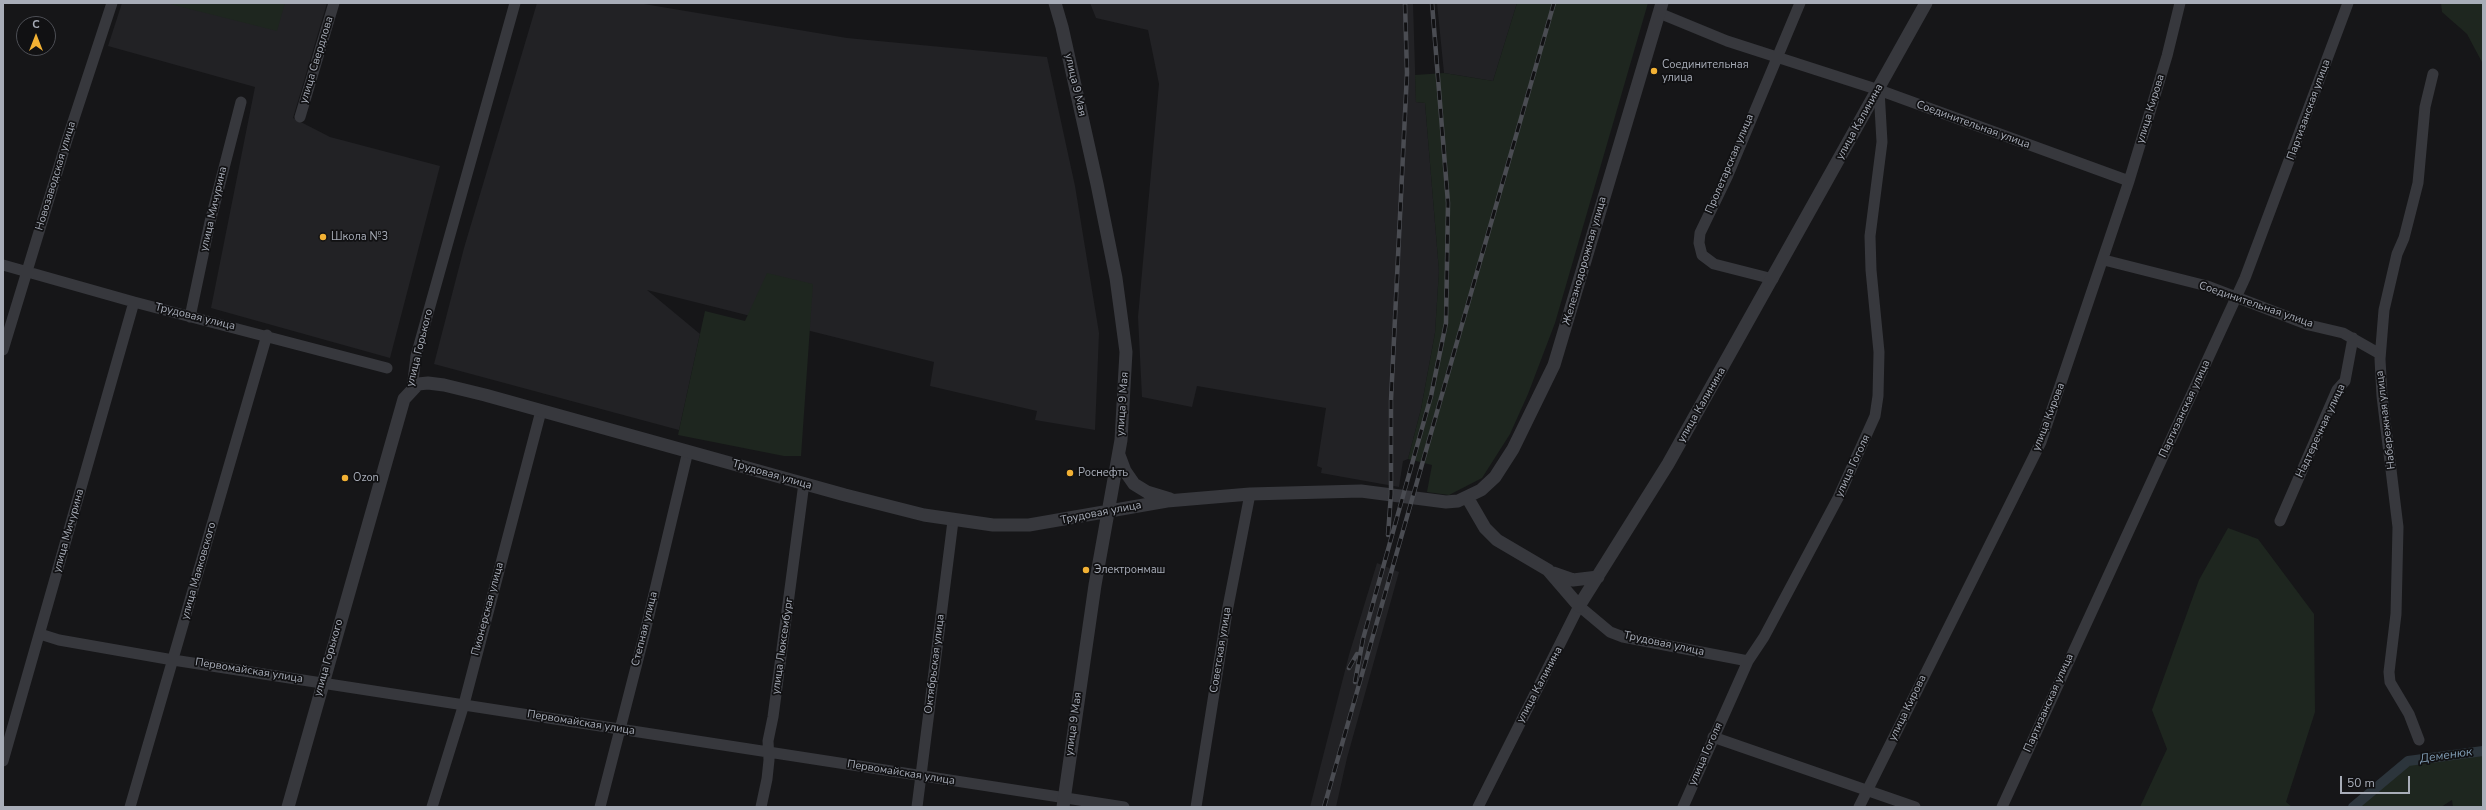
<!DOCTYPE html>
<meta charset="utf-8">
<style>
body{margin:0}
#map{position:relative;width:2486px;height:810px;overflow:hidden;background:#161618;font-family:"Nunito Sans",sans-serif}
canvas{display:block}
.frame{position:absolute;inset:0;border:4px solid #a8adb8;pointer-events:none}
.north{position:absolute;left:16px;top:16px;width:40px;height:40px;box-sizing:border-box;background:#111113;border:1px solid #4d4f55;border-radius:50%;rotate:0deg;font-size:11px;font-weight:700;line-height:16px;text-align:center;color:#a8adb8}
.north::after{content:'';display:block;margin:auto;width:14px;height:18px;background:#f2b134;clip-path:polygon(50% 0,100% 100%,50% 72%,0 100%)}
.scale{position:absolute;left:2340px;top:776px;width:70px;height:18px;box-sizing:border-box;border:2px solid #a8adb8;border-top:0;padding-left:5px;font-size:12px;line-height:14px;white-space:nowrap;color:#a8adb8;-webkit-text-stroke:3px #111113;paint-order:stroke}
</style>
<div id="map">
<canvas width="2486" height="810"></canvas>
<div class="frame"></div>
<div class="north">С</div>
<div class="scale">50 m</div>
</div>
<script>
const c = document.querySelector('canvas').getContext('2d');
c.lineJoin = 'round';
function fillPath(path, color) {
  c.fillStyle = color;
  c.fill(path, 'evenodd');
}
function toPath(rows) {
  const path = new Path2D();
  for (const r of rows) {
    path.moveTo(r[0], r[1]);
    for (let i = 2; i < r.length; i += 2) path.lineTo(r[i], r[i + 1]);
  }
  return path;
}
function trace(path, color, width, dash) {
  c.strokeStyle = color;
  c.lineWidth = width;
  c.lineCap = dash ? 'butt' : 'round';
  c.setLineDash(dash || []);
  c.stroke(path);
}
function write(font, color, halo, rows, align = 'center') {
  c.font = font + ' "Nunito Sans",sans-serif';
  c.lineWidth = 3.5;
  c.setLineDash([]);
  c.textBaseline = 'middle';
  c.strokeStyle = halo;
  c.fillStyle = color;
  for (const [text, x, y, turn = 0] of rows) {
    c.save();
    c.translate(x, y);
    c.rotate((+turn || 0) * Math.PI / 180);
    c.textAlign = isNaN(turn) ? turn : align;
    if (halo) c.strokeText(text, 0, 0);
    c.fillText(text, 0, 0);
    c.restore();
  }
}
fillPath(toPath([
 [122,3,327,3,293,118,330,137,440,166,390,358,211,308,255,87,108,46],
 [537,3,638,3,847,38,1047,57,1075,186,1099,333,1095,430,1035,420,1037,411,930,386,934,362,647,290,700,334,679,430,434,364,464,248],
 [1090,3,1413,3,1416,102,1425,103,1439,271,1435,333,1421,409,1408,459,1403,461,1399,487,1321,473,1322,468,1317,466,1326,408,1197,386,1192,407,1142,397,1138,317,1159,84,1148,30,1096,18],
 [1437,3,1517,3,1493,81,1444,73],
 [1377,563,1399,572,1347,758,1336,807,1310,807,1349,655]
]), '#222225');
fillPath(toPath([
 [166,3,285,3,277,31],
 [1517,3,1648,3,1555,323,1528,394,1510,434,1482,478,1449,495,1427,492,1432,465,1408,459,1421,409,1435,333,1439,271,1425,103,1416,102,1415,75,1444,73,1493,81],
 [2441,3,2483,3,2483,64,2467,34,2442,12],
 [767,273,813,284,801,456,784,456,678,435,705,311,745,321],
 [2228,528,2258,539,2314,614,2315,712,2286,802,2292,807,2140,807,2167,749,2152,710,2199,580],
 [2483,751,2483,807,2453,807,2452,800,2441,807,2353,807,2408,761]
]), '#1e261f');
trace(toPath([
 [2353,807,2408,761,2483,751]
]), '#2c353c', 10);
trace(toPath([
 [1659,13,1727,41,1879,90,2129,181],
 [300,117,334,3],
 [2104,260,2207,286,2309,325,2343,333,2380,354],
 [3,265,134,302,387,368],
 [1773,279,1714,264,1702,255,1699,243,1700,233,1728,175,1800,3],
 [190,317,210,222,241,102],
 [3,350,67,140,112,3],
 [412,389,416,356,515,3],
 [2280,521,2337,390,2345,381,2353,338],
 [40,634,59,640,173,660,1124,807],
 [1713,737,1915,807],
 [2419,740,2409,714,2390,682,2389,672,2396,614,2398,527,2382,396,2380,359,2384,310,2397,254,2404,238,2418,183,2425,107,2433,74],
 [3,761,134,302],
 [130,807,267,335],
 [432,807,464,704,541,411],
 [600,807,645,632,688,451],
 [761,807,767,779,769,760,768,741,773,717,804,483],
 [917,807,953,521],
 [1196,807,1227,612,1250,494],
 [1478,807,1579,606,1610,632,1623,637,1748,661],
 [1683,807,1748,661,1764,637,1838,498,1875,416,1878,396,1879,352,1871,270,1870,236,1882,142,1879,90],
 [1859,807,2041,442,2129,181,2167,56,2180,3],
 [2002,807,2245,278,2348,3]
]), '#37383d', 11);
trace(toPath([
 [1055,3,1062,27,1097,184,1116,278,1126,352,1121,440,1095,585,1063,807],
 [1119,455,1125,471,1134,484,1147,492,1170,499],
 [1467,497,1485,528,1497,540,1548,570,1579,606,1668,464,1926,3],
 [1553,573,1573,580,1598,577],
 [288,807,404,399,418,384,428,383,444,385,485,395,845,495,924,515,993,525,1029,525,1167,501,1250,494,1361,491,1446,502,1458,501,1481,490,1495,477,1513,449,1554,365,1662,3]
]), '#37383d', 13);
const rail = toPath([
 [1388,535,1391,494,1391,400,1407,73,1405,3],
 [1349,668,1357,654],
 [1355,682,1363,639,1431,396,1446,323,1448,203,1432,3],
 [1324,807,1554,3]
]);
trace(rail, '#4a4c52', 4.5);
trace(rail, '#111113', 3, [9]);
for (const [x, y, r, color] of [
 [1654,71,4,"#f2b134"],
 [323,237,4,"#f2b134"],
 [1070,473,4,"#f2b134"],
 [345,478,4,"#f2b134"],
 [1086,570,4,"#f2b134"]
]) {
  const dot = new Path2D();
  dot.arc(x, y, r, 0, 2 * Math.PI);
  c.fillStyle = color;
  c.fill(dot);
  trace(dot, '#111113', 1.5);
}
write('11px', '#a8adb8', '#111113', [
 ["улица Свердлова",317,60,-73],
 ["улица 9 Мая",1075,85,77],
 ["улица Кирова",2151,109,-73],
 ["Партизанская улица",2309,110,-70],
 ["улица Калинина",1860,122,-61],
 ["Соединительная улица",1973,125,20],
 ["Пролетарская улица",1730,164,-67],
 ["Новозаводская улица",56,176,-73],
 ["улица Мичурина",214,209,-77],
 ["Железнодорожная улица",1585,261,-74],
 ["Соединительная улица",2256,305,19],
 ["Трудовая улица",195,317,14],
 ["улица Горького",420,348,-76],
 ["улица 9 Мая",1123,404,-86],
 ["улица Калинина",1702,405,-60],
 ["Партизанская улица",2185,409,-65],
 ["улица Кирова",2049,417,-69],
 ["Набережная улица",2386,420,-97],
 ["Надтеречная улица",2321,431,-65],
 ["улица Гоголя",1853,466,-65],
 ["Трудовая улица",772,475,16],
 ["Трудовая улица",1101,513,-11],
 ["улица Мичурина",69,531,-74],
 ["улица Маяковского",199,571,-74],
 ["Пионерская улица",488,609,-75],
 ["Степная улица",645,629,-76],
 ["Трудовая улица",1664,644,12],
 ["улица Люксембург",783,646,-82],
 ["Советская улица",1221,650,-81],
 ["улица Горького",329,658,-74],
 ["Октябрьская улица",935,664,-83],
 ["Первомайская улица",249,671,9],
 ["улица Калинина",1540,685,-62],
 ["Партизанская улица",2049,703,-66],
 ["улица Кирова",1908,708,-64],
 ["Первомайская улица",581,723,9],
 ["улица 9 Мая",1074,724,-82],
 ["улица Гоголя",1706,754,-66],
 ["Первомайская улица",901,773,9]
]);
write('11px', '#a8adb8', '#111113', [
 ["Соединительная",1662,65],
 ["улица",1662,78],
 ["Школа №3",331,237],
 ["Роснефть",1078,473],
 ["Ozon",353,478],
 ["Электронмаш",1094,570]
], 'left');
write('italic 12px', '#7f9bb3', '#111113', [
 ["Деменюк",2446,756,-8]
]);
</script>
